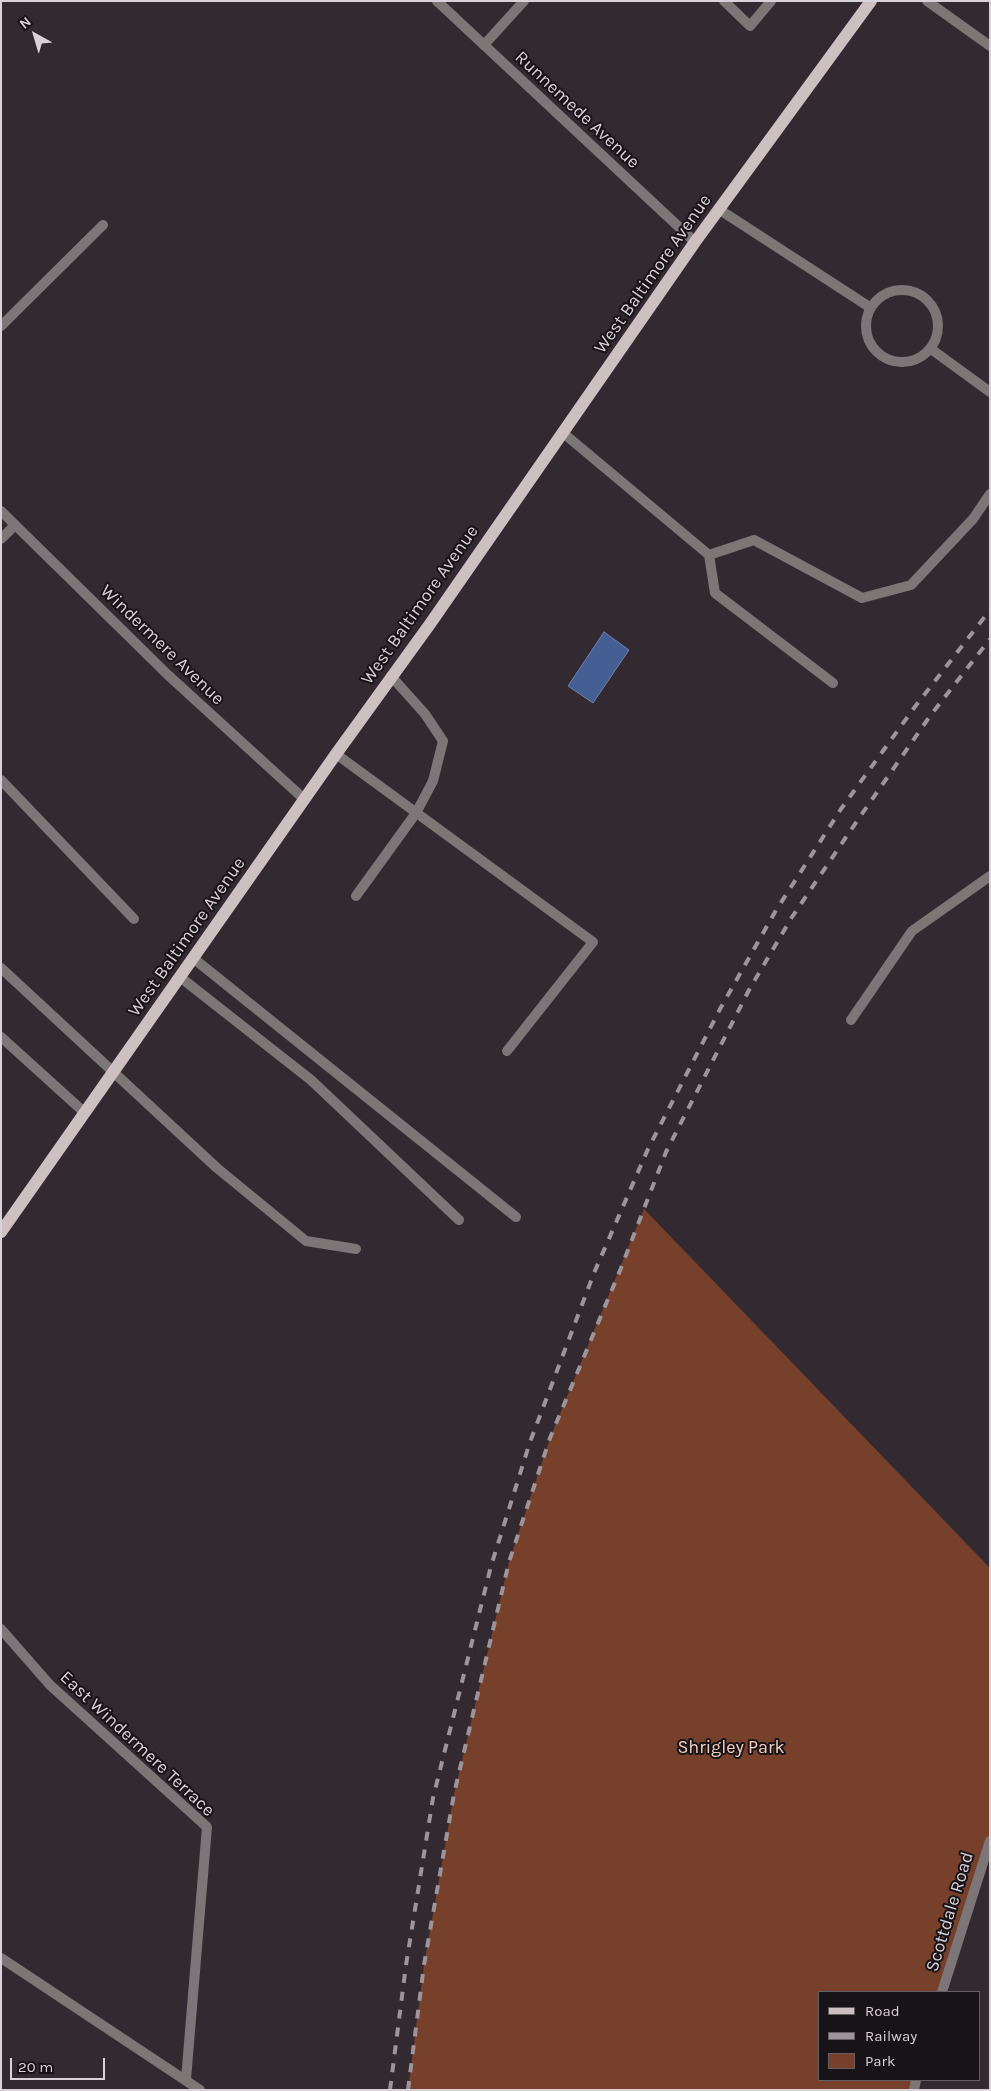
<!DOCTYPE html>
<style>
body{margin:0}
#map{position:relative;width:991px;height:2091px;overflow:hidden;background:#332931;font-family:Karla,sans-serif}
canvas{display:block}
.frame{position:absolute;inset:0;border:2px solid #d9d2d8;pointer-events:none}
.legend{position:absolute;left:818px;top:1991px;width:162px;height:90px;box-sizing:border-box;background:#181317;border:1px solid #655f64;margin:0;padding:6px 9px;list-style:none;font-size:15px;color:#d9d2d8}
.legend li{display:flex;align-items:center;gap:10px;height:25px}
.legend b{width:25px;border:1px solid #655f64}
.north{position:absolute;left:10px;top:10px;width:50px;height:50px;-webkit-text-stroke:4px #181317;paint-order:stroke;rotate:321deg;font-size:14px;font-weight:700;line-height:20px;text-align:center;color:#d9d2d8}
.north::after{content:'';display:block;margin:auto;width:18px;height:22px;background:#d9d2d8;clip-path:polygon(50% 0,100% 100%,50% 72%,0 100%)}
.scale{position:absolute;left:10px;top:2058px;width:95px;height:22px;box-sizing:border-box;border:2px solid #d9d2d8;border-top:0;padding-left:6px;font-size:15px;line-height:18px;white-space:nowrap;color:#d9d2d8;-webkit-text-stroke:4px #181317;paint-order:stroke}
</style>
<div id="map">
<canvas width="991" height="2091"></canvas>
<div class="frame"></div>
<ul class="legend">
<li><b style="height:6px;background:#cebfc1"></b>Road</li>
<li><b style="height:6px;background:#9d959b"></b>Railway</li>
<li><b style="height:14px;background:#77402a"></b>Park</li>
</ul>
<div class="north">N</div>
<div class="scale">20 m</div>
</div>
<script>
const c = document.querySelector('canvas').getContext('2d');
c.lineJoin = 'round';
function fillPath(path, color) {
  c.fillStyle = color;
  c.fill(path, 'evenodd');
}
function toPath(rows) {
  const path = new Path2D();
  for (const r of rows) {
    if (r.length === 3) {
      path.moveTo(r[0] + r[2], r[1]);
      path.arc(r[0], r[1], r[2], 0, 2 * Math.PI);
      continue;
    }
    path.moveTo(r[0], r[1]);
    for (let i = 2; i < r.length; i += 2) path.lineTo(r[i], r[i + 1]);
  }
  return path;
}
function trace(path, color, width, dash) {
  c.strokeStyle = color;
  c.lineWidth = width;
  c.lineCap = dash ? 'butt' : 'round';
  c.setLineDash(dash || []);
  c.stroke(path);
}
function write(font, color, halo, rows, align = 'center') {
  c.font = font + ' Karla,sans-serif';
  c.lineWidth = 4;
  c.setLineDash([]);
  c.textBaseline = 'middle';
  c.strokeStyle = halo;
  c.fillStyle = color;
  for (const [text, x, y, turn = 0] of rows) {
    c.save();
    c.translate(x, y);
    c.rotate((+turn || 0) * Math.PI / 180);
    c.textAlign = isNaN(turn) ? turn : align;
    if (halo) c.strokeText(text, 0, 0);
    c.fillText(text, 0, 0);
    c.restore();
  }
}
fillPath(toPath([
 [644,1209,990,1568,990,1841,942,1992,820,1992,820,2080,916,2080,914,2090,408,2090,424,1965,454,1794,509,1562,550,1438]
]), '#77402a');
const water = toPath([
 [604,632,629,650,593,703,568,686,604,632]
]);
fillPath(water, '#455e93');
trace(water, '#7181a8', 1);
trace(toPath([
 [724,1,750,26,771,1],
 [927,1,990,46],
 [484,45,524,1],
 [720,210,871,308],
 [902,326,36],
 [1,326,103,225],
 [931,349,990,392],
 [562,432,709,555,754,540,862,598,911,585,973,519,990,494],
 [1,539,15,525],
 [709,555,715,593,833,683],
 [336,754,593,942,507,1051],
 [1,780,134,919],
 [356,896,416,813,433,781,443,741,425,714,391,676],
 [193,958,516,1217],
 [1,968,217,1168,306,1241,356,1249],
 [180,977,311,1080,459,1220],
 [1,1037,85,1113]
]), '#7d7677', 10);
trace(toPath([
 [437,1,695,242],
 [1,511,168,675,304,799],
 [851,1020,912,931,990,876],
 [1,1629,50,1685,207,1827,186,2079],
 [1,1958,200,2090],
 [942,1992,990,1841],
 [914,2090,916,2080]
]), '#7d7677', 10);
trace(toPath([
 [1,1232,336,754,430,624,695,242,871,1]
]), '#cebfc1', 12);
trace(toPath([
 [390,2090,406,1965,433,1798,491,1566,530,1442,594,1273,648,1149,720,1009,775,912,841,809,914,708,990,610],
 [408,2090,424,1965,454,1794,509,1562,550,1438,621,1268,666,1152,749,990,792,917,857,821,930,716,990,639]
]), '#9d959b', 4, [9, 9]);
write('18px', '#d9d2d8', '#181317', [
 ["Runnemede Avenue",577,110,43],
 ["West Baltimore Avenue",653,274,-55],
 ["West Baltimore Avenue",420,605,-55],
 ["Windermere Avenue",162,645,44],
 ["West Baltimore Avenue",187,937,-55],
 ["East Windermere Terrace",137,1744,43],
 ["Scottdale Road",950,1912,-73]
]);
write('18px', '#f5cfc0', '#181317', [
 ["Shrigley Park",731,1748]
]);
</script>
